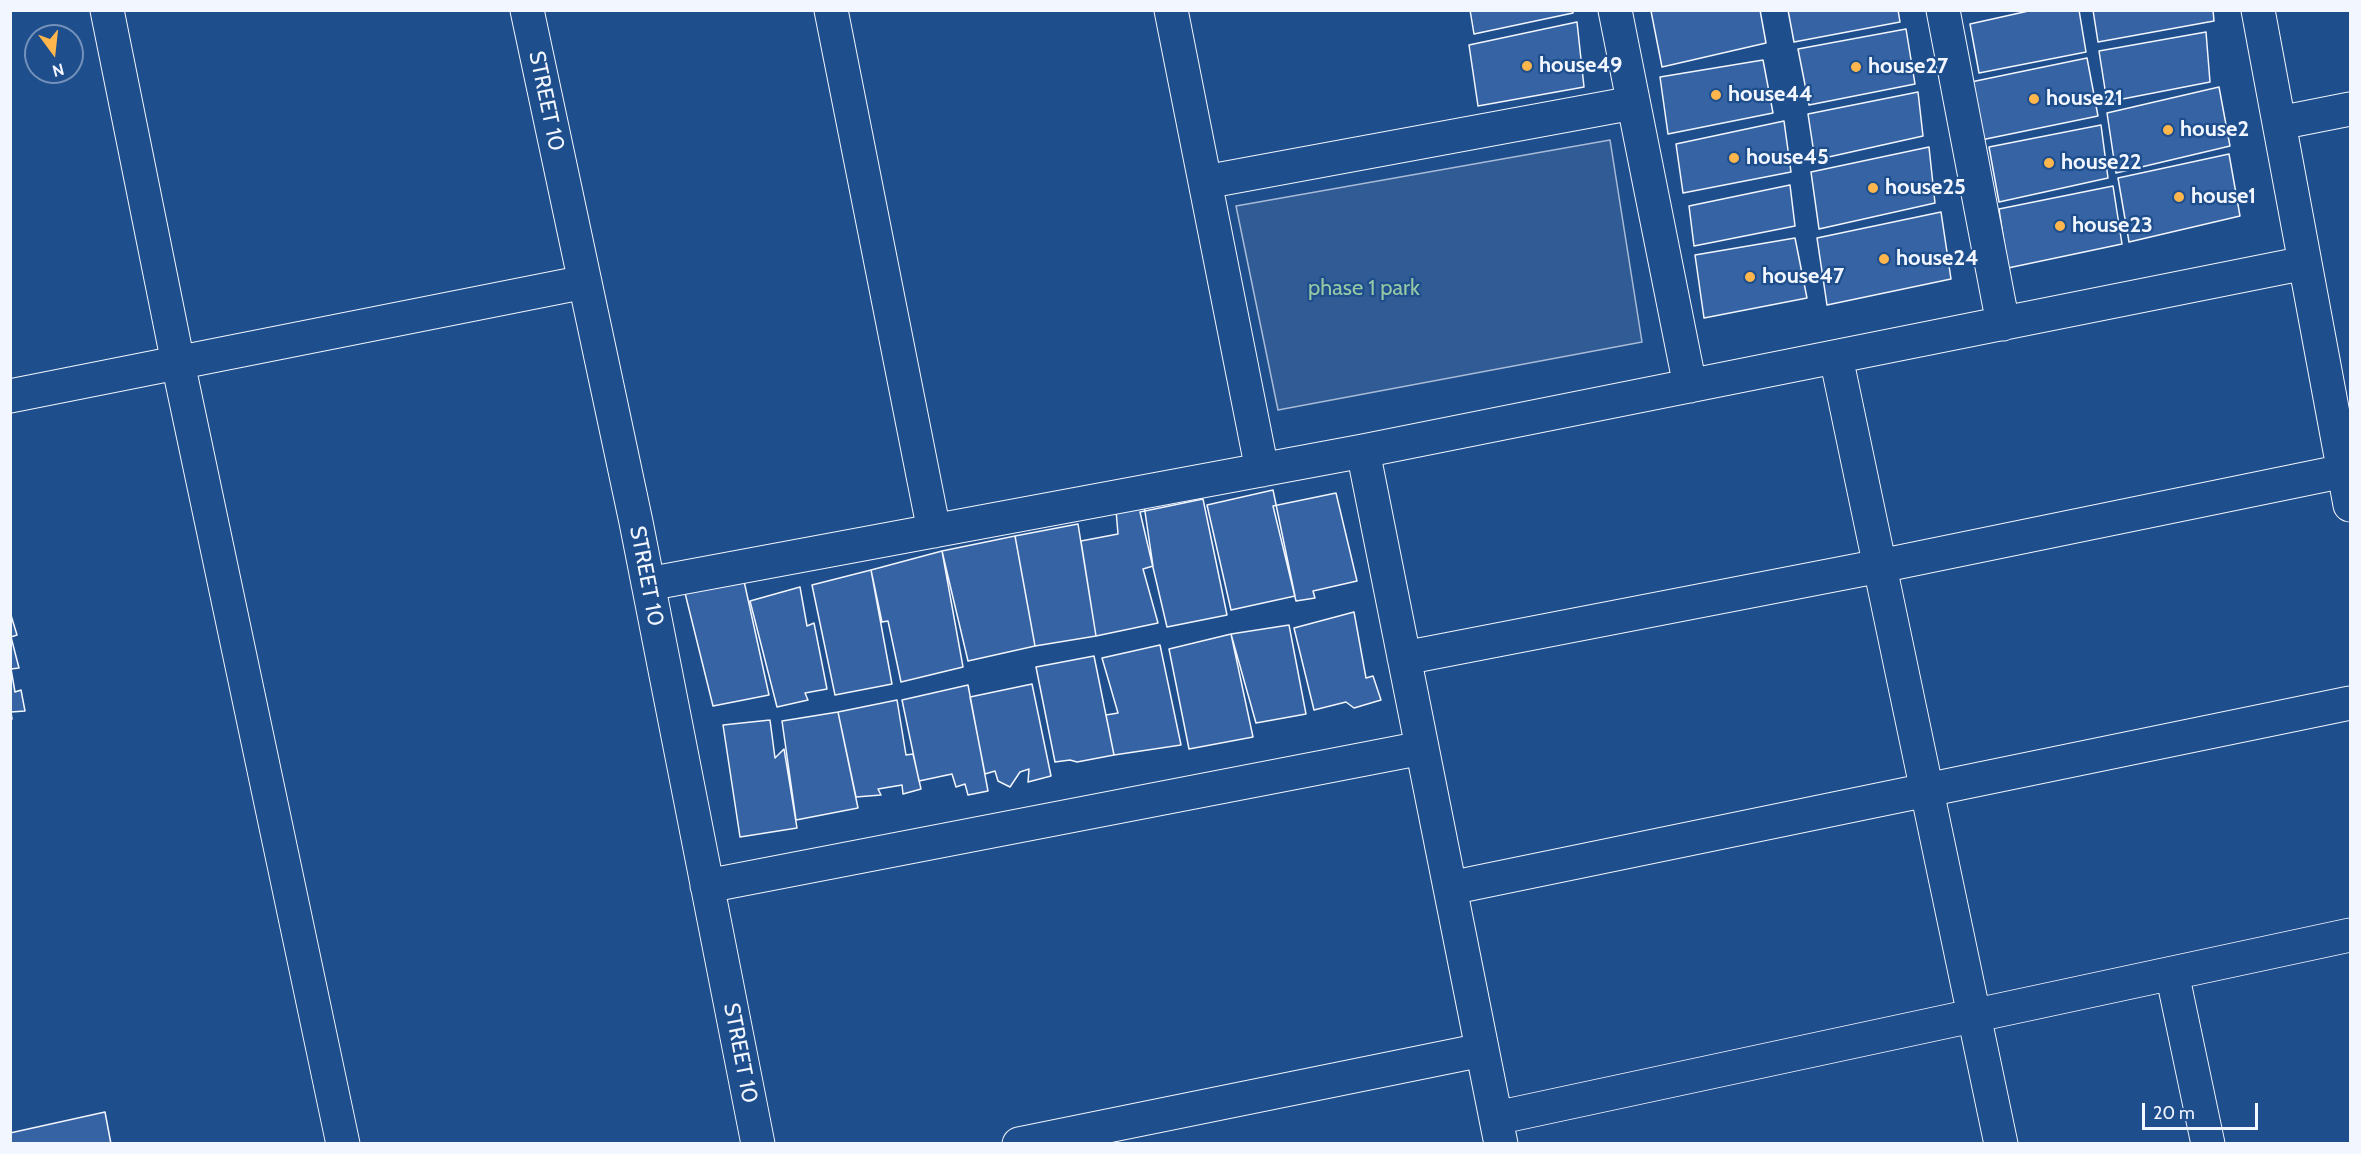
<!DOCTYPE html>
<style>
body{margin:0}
#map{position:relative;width:2361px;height:1154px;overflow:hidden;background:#1f4e8c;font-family:Cabin,sans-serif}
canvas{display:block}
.frame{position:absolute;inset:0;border:12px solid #f2f6ff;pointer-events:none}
.north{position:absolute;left:24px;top:24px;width:60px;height:60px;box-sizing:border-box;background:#1f4e8c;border:2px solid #7391ba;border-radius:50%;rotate:165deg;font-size:16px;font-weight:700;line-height:24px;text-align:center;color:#f2f6ff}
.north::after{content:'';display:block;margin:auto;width:21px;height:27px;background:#ffb74d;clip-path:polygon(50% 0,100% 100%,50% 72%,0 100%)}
.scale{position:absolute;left:2142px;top:1103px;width:116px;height:27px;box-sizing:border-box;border:3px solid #f2f6ff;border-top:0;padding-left:8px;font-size:18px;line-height:21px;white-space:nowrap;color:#f2f6ff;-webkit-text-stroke:4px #1f4e8c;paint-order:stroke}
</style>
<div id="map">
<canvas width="2361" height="1154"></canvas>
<div class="frame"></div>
<div class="north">N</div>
<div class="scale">20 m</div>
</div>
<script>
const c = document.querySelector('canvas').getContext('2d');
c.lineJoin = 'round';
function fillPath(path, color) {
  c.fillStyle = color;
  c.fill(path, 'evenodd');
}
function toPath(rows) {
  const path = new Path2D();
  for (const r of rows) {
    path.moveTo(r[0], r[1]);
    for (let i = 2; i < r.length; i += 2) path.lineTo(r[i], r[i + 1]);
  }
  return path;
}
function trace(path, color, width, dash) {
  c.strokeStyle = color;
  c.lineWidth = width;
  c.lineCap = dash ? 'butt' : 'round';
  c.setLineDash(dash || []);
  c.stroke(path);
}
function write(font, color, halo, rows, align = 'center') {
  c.font = font + ' Cabin,sans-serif';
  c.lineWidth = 4.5;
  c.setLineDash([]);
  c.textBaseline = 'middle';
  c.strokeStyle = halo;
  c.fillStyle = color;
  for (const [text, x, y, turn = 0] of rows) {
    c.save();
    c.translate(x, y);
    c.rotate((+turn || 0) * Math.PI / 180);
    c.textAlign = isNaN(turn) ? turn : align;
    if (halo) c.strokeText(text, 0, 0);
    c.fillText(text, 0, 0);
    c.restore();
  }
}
const built = toPath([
 [1610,140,1642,342,1278,410,1236,206,1610,140]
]);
fillPath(built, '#305b95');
trace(built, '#a8bbd7', 1.5);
const building = toPath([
 [1470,10,1573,10,1573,13,1474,34,1470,10],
 [1760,10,1766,43,1662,67,1651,11,1760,10],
 [1788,10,1898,10,1900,22,1794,42,1788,10],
 [2033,10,2079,10,2086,52,1979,73,1970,24,2033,10],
 [2093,10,2213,10,2214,21,2098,42,2093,10],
 [1577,22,1584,87,1478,106,1469,45,1577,22],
 [1906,29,1915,84,1809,105,1798,49,1906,29],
 [2206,32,2210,82,2107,102,2099,51,2206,32],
 [2087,58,2098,116,1981,140,1971,82,2087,58],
 [1763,60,1773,113,1668,134,1660,77,1763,60],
 [2219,87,2230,146,2116,173,2107,113,2219,87],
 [1918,92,1923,136,1815,160,1808,114,1918,92],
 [1784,121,1791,172,1683,193,1676,144,1784,121],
 [2101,125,2108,178,1999,202,1989,147,2101,125],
 [1929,147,1935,203,1819,229,1811,172,1929,147],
 [2229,154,2240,216,2129,242,2118,178,2229,154],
 [1790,185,1795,226,1694,246,1689,206,1790,185],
 [2113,186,2122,244,2008,268,1999,209,2113,186],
 [1941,212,1951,279,1827,305,1817,238,1941,212],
 [1795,238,1807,298,1704,318,1695,255,1795,238],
 [1273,490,1295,596,1231,610,1207,505,1273,490],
 [1336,493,1357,581,1313,591,1315,598,1296,601,1273,506,1336,493],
 [1203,499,1227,615,1167,627,1140,512,1203,499],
 [1144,505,1153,566,1143,569,1158,623,1096,636,1081,541,1118,534,1116,510,1144,505],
 [1078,524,1096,636,1035,646,1015,536,1078,524],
 [1015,536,1035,646,968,661,942,551,1015,536],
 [942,551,963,667,901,682,888,621,882,622,871,570,942,551],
 [871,570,892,684,835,695,812,585,871,570],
 [744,581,769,695,713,706,685,593,744,581],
 [800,587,807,626,814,623,827,689,805,693,808,700,777,707,750,601,800,587],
 [10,612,17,635,11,637,19,668,11,669,15,692,21,690,25,711,11,712,12,719,10,720,10,612],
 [1354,612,1366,678,1373,676,1381,700,1354,708,1346,702,1314,710,1294,628,1354,612],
 [1289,625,1306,714,1256,723,1231,634,1289,625],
 [1231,634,1253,737,1189,749,1169,649,1231,634],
 [1160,645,1181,745,1114,755,1106,715,1118,713,1102,658,1160,645],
 [1094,656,1114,755,1077,762,1070,760,1055,762,1036,667,1094,656],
 [1032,684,1051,776,1028,782,1029,769,1020,772,1010,787,998,781,995,771,985,774,970,697,1032,684],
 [968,685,988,791,968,795,965,784,956,787,952,774,919,781,902,700,968,685],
 [897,700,906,755,913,754,921,789,903,794,902,785,878,789,881,795,856,797,838,712,897,700],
 [838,712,858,808,796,820,782,721,838,712],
 [770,720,775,758,784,749,797,828,740,837,723,725,770,720],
 [105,1112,111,1144,10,1144,10,1133,105,1112]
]);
fillPath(building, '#3563a3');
trace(building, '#f2f6ff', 1.5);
const minor = toPath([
 [107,10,178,363,343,1144],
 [527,10,636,522,758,1144],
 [831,10,934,531],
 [1171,10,1262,470],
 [1615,10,1690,386],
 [1943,10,2003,324],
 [2258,10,2350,505],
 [2279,123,2350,109],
 [1205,182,1633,103],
 [1836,357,2001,1144],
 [10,396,585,282],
 [1363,451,1501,1144],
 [648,584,1363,451,2305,263],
 [1404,658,1880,566,2344,471],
 [707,886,1422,748],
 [1450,888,2350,703],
 [2172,973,2208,1144],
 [1496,1118,2350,935],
 [1019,1144,1482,1050]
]);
trace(minor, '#f2f6ff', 35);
trace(minor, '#1f4e8c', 33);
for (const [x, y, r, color] of [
 [1527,66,6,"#ffb74d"],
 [1856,67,6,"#ffb74d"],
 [1716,95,6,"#ffb74d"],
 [2034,99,6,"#ffb74d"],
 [2168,130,6,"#ffb74d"],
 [1734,158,6,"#ffb74d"],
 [2049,163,6,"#ffb74d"],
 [1873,188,6,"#ffb74d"],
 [2179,197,6,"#ffb74d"],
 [2060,226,6,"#ffb74d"],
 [1884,259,6,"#ffb74d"],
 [1750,277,6,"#ffb74d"]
]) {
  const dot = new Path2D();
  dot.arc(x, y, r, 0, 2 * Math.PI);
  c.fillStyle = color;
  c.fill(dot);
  trace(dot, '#1f4e8c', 2);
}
write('bold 22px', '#f2f6ff', '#1f4e8c', [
 ["house49",1539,66],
 ["house27",1868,67],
 ["house44",1728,95],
 ["house21",2046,99],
 ["house2",2180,130],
 ["house45",1746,158],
 ["house22",2061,163],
 ["house25",1885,188],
 ["house1",2191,197],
 ["house23",2072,226],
 ["house24",1896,259],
 ["house47",1762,277]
], 'left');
write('22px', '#f2f6ff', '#1f4e8c', [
 ["STREET 10",546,101,78],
 ["STREET 10",646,576,79],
 ["STREET 10",740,1053,79]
]);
write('22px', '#97c8a6', '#1f4e8c', [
 ["phase 1 park",1364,289]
]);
</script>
